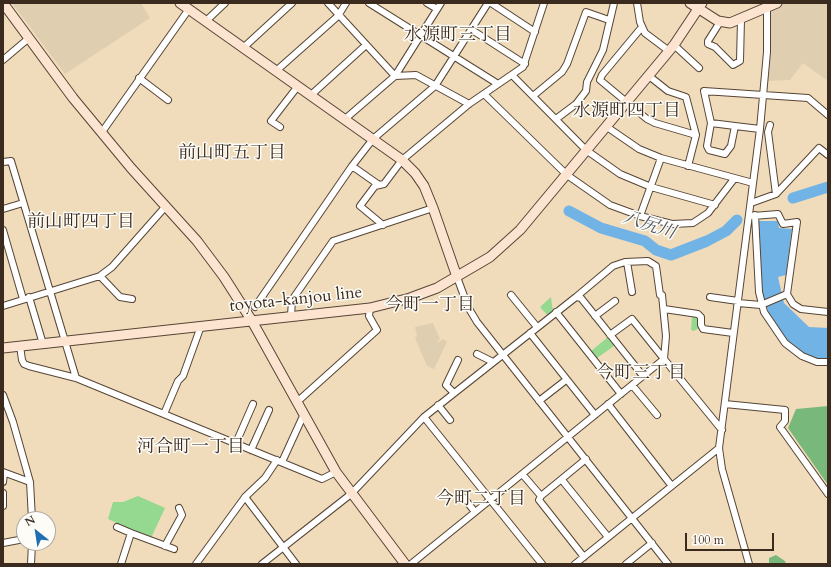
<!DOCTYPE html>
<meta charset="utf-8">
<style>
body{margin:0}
#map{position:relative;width:831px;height:567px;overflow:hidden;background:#f0dcbb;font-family:Cardo,serif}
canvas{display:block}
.frame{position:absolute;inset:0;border:4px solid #3b2a1e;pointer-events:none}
.north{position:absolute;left:16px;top:511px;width:40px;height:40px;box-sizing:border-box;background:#fdfcf7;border:1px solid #afa8a0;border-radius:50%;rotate:330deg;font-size:11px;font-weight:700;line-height:16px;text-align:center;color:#3b2a1e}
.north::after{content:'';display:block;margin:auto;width:14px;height:18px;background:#1f6fb2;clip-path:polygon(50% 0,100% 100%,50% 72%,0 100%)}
.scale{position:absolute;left:685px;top:533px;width:89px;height:18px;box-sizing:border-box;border:2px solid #3b2a1e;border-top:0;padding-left:5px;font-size:12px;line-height:14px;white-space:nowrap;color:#3b2a1e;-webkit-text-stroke:3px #fdfcf7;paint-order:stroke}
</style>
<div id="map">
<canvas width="831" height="567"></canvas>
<div class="frame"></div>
<div class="north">N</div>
<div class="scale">100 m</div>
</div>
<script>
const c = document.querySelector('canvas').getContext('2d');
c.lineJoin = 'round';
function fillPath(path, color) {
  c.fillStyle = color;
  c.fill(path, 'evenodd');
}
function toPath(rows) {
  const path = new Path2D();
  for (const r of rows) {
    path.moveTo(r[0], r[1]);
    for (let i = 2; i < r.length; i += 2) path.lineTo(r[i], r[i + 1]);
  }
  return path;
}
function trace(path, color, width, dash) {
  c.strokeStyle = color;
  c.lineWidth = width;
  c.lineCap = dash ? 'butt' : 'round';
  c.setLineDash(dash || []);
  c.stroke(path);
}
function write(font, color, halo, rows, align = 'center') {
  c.font = font + ' Cardo,"Noto Serif JP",serif';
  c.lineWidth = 3;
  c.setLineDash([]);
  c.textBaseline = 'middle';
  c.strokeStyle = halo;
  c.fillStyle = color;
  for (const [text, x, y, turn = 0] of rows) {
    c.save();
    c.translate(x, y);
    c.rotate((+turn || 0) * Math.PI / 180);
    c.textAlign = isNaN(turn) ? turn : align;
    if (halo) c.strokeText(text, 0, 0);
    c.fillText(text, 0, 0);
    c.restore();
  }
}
fillPath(toPath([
 [12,3,141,3,150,18,65,74],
 [782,3,828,3,828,81,803,63,790,80,768,81,771,12],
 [433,323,440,339,437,341,439,342,443,339,447,342,434,369,427,366,415,338,417,336,415,327]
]), '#e0ceb1');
fillPath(toPath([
 [551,297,553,312,548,316,540,307],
 [692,316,698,318,699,328,694,331,691,330],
 [608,337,614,346,597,358,591,351],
 [138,496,165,508,151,538,108,519,113,502,123,502]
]), '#95d890');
fillPath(toPath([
 [828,406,828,485,788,428,796,409],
 [776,555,785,561,786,564,769,564,769,558]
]), '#78b87a');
fillPath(toPath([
 [758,221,778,221,779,228,792,229,786,275,778,277,784,303,809,327,828,328,828,359,820,360,802,353,783,339,769,314,762,290,760,270]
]), '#71b3e5');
trace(toPath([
 [793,198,828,187],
 [569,211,601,228,645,241,656,250,671,255,707,241,726,231,737,220]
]), '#71b3e5', 11);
const street = toPath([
 [328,3,395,76,416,75,469,104],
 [369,3,498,84],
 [427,3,437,9],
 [491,3,535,32],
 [637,3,640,22,645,33,669,51],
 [206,21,225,3],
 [720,22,708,41,708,44,715,47,733,65,740,61,741,19],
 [642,27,602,75,600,80,647,119,655,123,696,135],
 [472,30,525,64],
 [674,45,699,68],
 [243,48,292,3],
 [3,60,29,38],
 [276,71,338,16,346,3],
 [512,75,586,150,620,174,651,187,715,205],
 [649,76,668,91,686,97,696,135,688,166],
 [139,78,168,100],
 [311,95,366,45],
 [485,95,567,175,610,205,640,216,672,224,693,223,708,213,734,179],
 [533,96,562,72,567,64,586,12,609,20],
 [345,119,395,76,441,3],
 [556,119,576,104,586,91,587,82,603,50,614,3],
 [711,123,735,126],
 [770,125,768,132,776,194],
 [280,127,271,121,298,86],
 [607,127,639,149,661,158,753,183],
 [760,129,735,126,731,146,725,154,709,150,707,146,711,123,704,91,808,98,828,115],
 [102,132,189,9],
 [3,162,11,161,76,378],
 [352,166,379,185],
 [751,203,776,194,819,148,828,155],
 [3,209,23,203],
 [755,215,759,292,764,312,785,343,802,356,817,362,828,362],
 [640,216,661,158],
 [753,216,778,214,783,224,797,222,787,294,793,304,801,309,828,312],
 [383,225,360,206,375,186,384,184,402,160,469,104,523,67,544,3],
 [3,230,23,299],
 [627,262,632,292],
 [100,276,120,297,132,299],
 [457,277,468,307,477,322,668,564],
 [511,295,537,327],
 [29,297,43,344],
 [576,297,613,266,625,262,648,261,656,266,660,295,662,295,666,336,664,359],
 [710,297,738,301],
 [738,303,761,305,787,294],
 [3,306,100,276,112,267,166,206],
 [255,307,352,166,373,139,435,86,488,3],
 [664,309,698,314,701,317,701,325,703,329,733,333],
 [556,312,621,394],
 [291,316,292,300,333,241,433,208],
 [595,316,615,301],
 [530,333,595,415],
 [610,335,632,319,664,359],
 [20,346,22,360,24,364,29,366,76,378,322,479,336,472],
 [477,354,493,362],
 [632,385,657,415],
 [454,393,446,385,458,360],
 [3,395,13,422,30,482,32,519],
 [539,401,566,380],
 [297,402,377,330,369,316,370,308],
 [608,404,671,485],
 [725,404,785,410,785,421,780,427,828,494],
 [438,405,450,420],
 [164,414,178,381,183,376,201,326],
 [424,417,542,564],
 [236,443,253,404],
 [251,450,269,410],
 [282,462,304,414],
 [3,472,30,482],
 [523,475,541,496],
 [562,480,608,537],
 [3,482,4,473],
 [3,493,3,506],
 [245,497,296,564],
 [464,498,475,512],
 [117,527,131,533],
 [3,543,24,539],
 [165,546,182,515,179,508],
 [584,557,539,500,541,496,586,459],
 [31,564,32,543],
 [121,564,131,533,174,549],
 [196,564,245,497,265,478,277,460],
 [262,564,351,494,424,417,576,297,581,298,643,376],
 [411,564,664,359,722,430],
 [575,564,719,448],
 [626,564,652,543],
 [749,564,722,469,719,448,760,129,767,52,767,7]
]);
const secondary = toPath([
 [3,3,73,98,131,168,197,241,224,277,252,321,336,472,405,564],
 [180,3,402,160,415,173,424,186,433,208,457,277],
 [690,3,718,21,730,23,777,3],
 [3,348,370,308,410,298,437,288,490,257,520,230,674,45,702,3]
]);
trace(street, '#564536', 8);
trace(secondary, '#564536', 11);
trace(street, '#fff', 6);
trace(secondary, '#fde4d1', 9);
write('17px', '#3b2a1e', '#fdfcf7', [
 ["toyota-kanjou line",296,300,-6]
]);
write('18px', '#3b2a1e', '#fdfcf7', [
 ["水源町三丁目",458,36],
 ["水源町四丁目",627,112],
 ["前山町五丁目",232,154],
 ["前山町四丁目",81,223],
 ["今町一丁目",430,306],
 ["今町三丁目",641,374],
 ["河合町一丁目",191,448],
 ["今町二丁目",481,500]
]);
write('italic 18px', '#4e5a64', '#fdfcf7', [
 ["八尻川",649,226,18]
]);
</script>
